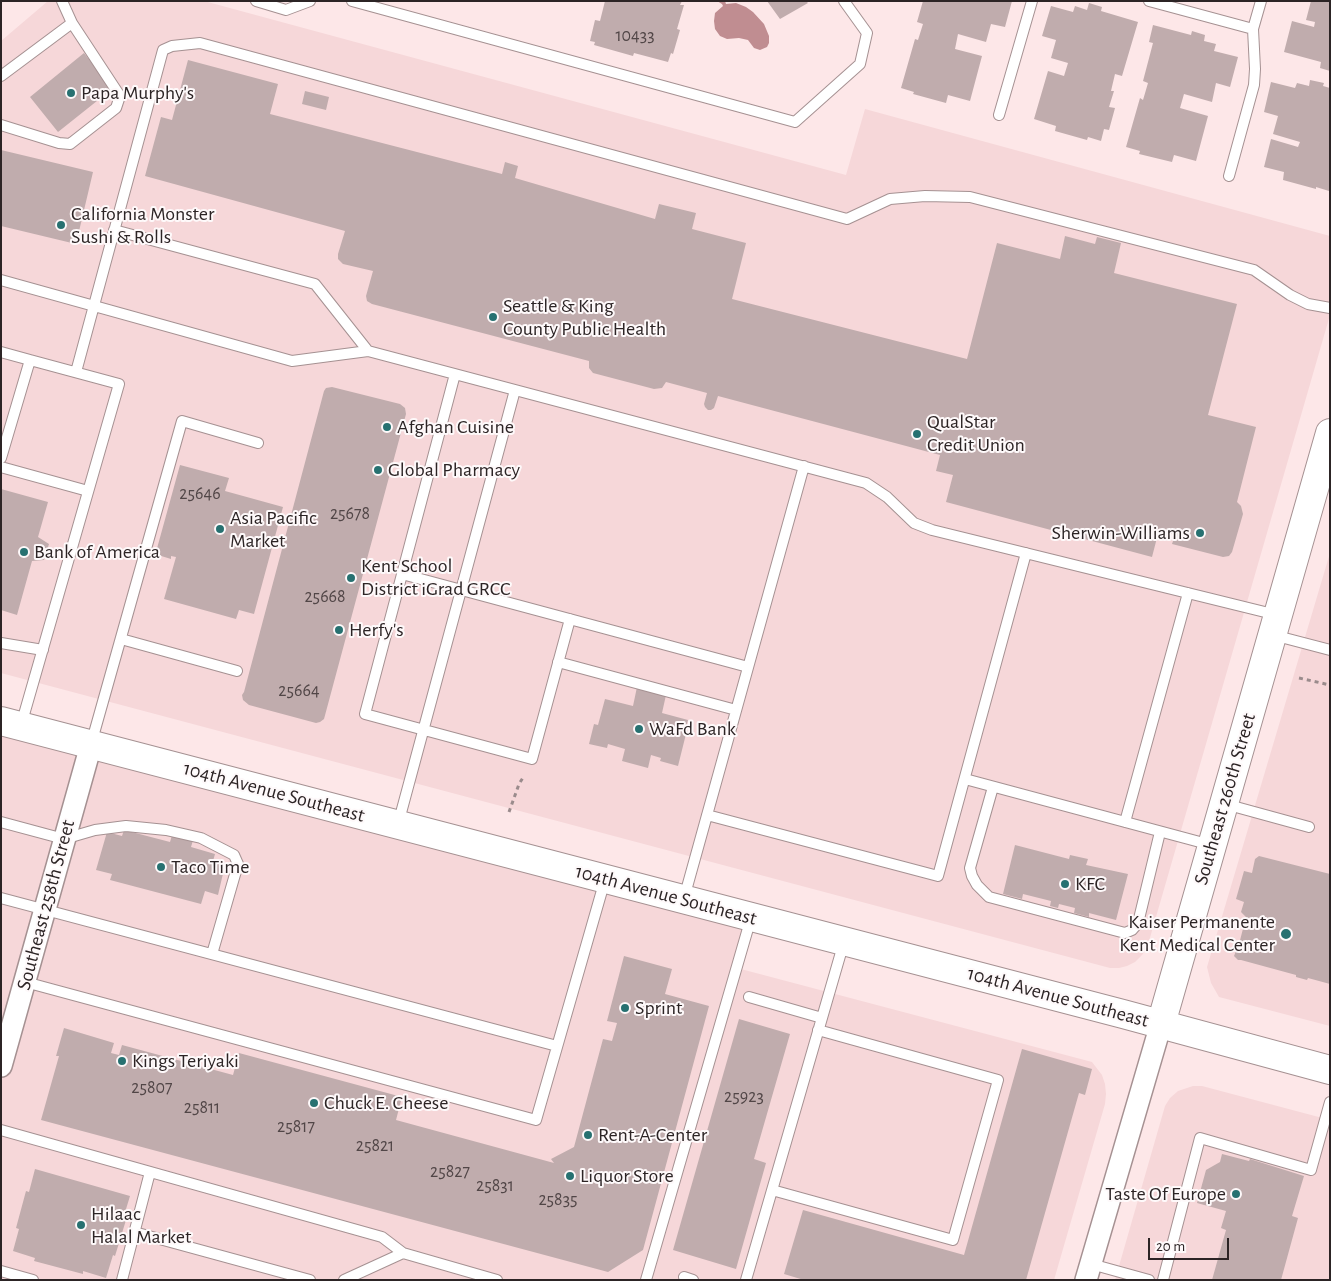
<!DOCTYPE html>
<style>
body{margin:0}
#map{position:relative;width:1331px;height:1281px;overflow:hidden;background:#fde7e8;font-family:"Alegreya Sans",sans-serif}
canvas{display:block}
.frame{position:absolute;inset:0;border:2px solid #2c2425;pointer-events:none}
.scale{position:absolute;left:1148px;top:1238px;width:81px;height:22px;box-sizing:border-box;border:2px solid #2c2425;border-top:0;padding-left:6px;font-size:15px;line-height:18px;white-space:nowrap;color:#2c2425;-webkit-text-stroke:4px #fef9fa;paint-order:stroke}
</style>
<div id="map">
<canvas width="1331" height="1281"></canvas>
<div class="frame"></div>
<div class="scale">20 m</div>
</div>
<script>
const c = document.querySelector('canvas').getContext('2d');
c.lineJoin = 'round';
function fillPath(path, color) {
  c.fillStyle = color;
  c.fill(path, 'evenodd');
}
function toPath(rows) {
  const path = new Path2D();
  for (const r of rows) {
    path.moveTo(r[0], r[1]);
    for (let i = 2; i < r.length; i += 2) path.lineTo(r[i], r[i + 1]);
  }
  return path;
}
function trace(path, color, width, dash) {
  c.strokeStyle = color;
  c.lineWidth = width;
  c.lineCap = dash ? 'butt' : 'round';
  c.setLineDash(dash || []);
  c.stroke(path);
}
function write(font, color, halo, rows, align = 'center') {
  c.font = font + ' "Alegreya Sans",sans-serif';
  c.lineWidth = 4;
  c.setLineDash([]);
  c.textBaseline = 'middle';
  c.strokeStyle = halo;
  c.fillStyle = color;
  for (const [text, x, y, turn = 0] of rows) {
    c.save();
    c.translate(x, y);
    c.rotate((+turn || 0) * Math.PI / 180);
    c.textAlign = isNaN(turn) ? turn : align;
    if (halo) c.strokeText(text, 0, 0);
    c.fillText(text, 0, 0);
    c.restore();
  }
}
fillPath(toPath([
 [48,1,204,1,846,175,865,109,1330,236,1330,315,1147,948,1142,955,1135,962,1127,966,1119,968,1110,968,1,673,1,41],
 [1330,553,1330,1026,1219,997,1211,983,1207,967],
 [1,721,752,917,737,968,1092,1062,1102,1075,1105,1084,1106,1094,1105,1104,1054,1280,1,1280],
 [1193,1086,1202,1086,1330,1120,1330,1280,1115,1280,1165,1106,1170,1098,1178,1091]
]), '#f6d7d9');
fillPath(toPath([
 [717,1,725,1,726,4,736,3,746,7,753,12,764,24,769,36,769,43,767,47,760,50,754,48,748,40,739,38,727,39,720,36,715,29,714,21,715,13,723,6,722,4]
]), '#c08d91');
fillPath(toPath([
 [605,1,682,1,680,5,684,5,677,29,680,30,673,54,671,53,668,62,634,53,633,56,594,45,595,42,590,41,595,20,600,21],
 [767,1,806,1,808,3,780,19],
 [923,1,1012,1,1005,27,991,24,986,42,958,34,955,49,982,56,970,101,948,95,946,103,913,94,914,92,901,88,915,39,918,40,923,24,917,22],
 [1311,1,1330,1,1330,71,1320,68,1321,62,1284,52,1292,21,1314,27,1315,22,1306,20],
 [1089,3,1102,7,1101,11,1138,22,1122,76,1115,74,1111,91,1114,91,1109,107,1115,108,1109,130,1104,129,1101,141,1088,137,1087,140,1055,131,1056,126,1034,119,1048,71,1064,76,1068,63,1051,58,1056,40,1042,36,1051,6,1073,12,1075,6,1087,10],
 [1153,25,1191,35,1192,31,1205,35,1204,41,1216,44,1214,51,1238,57,1230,87,1216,83,1212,102,1184,94,1180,108,1208,116,1196,161,1174,155,1172,162,1139,154,1140,151,1126,147,1140,98,1143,100,1148,83,1143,81,1153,43,1149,42],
 [84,53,112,89,58,132,30,97],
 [188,60,278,84,270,114,502,174,505,162,518,166,515,178,655,219,659,204,696,213,692,229,746,243,732,299,967,359,997,243,1060,259,1065,236,1095,244,1097,237,1121,243,1114,273,1237,304,1208,415,1256,427,1237,502,1241,506,1243,514,1232,552,1229,556,1223,557,1172,544,1175,535,1159,530,1152,557,946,502,953,475,936,471,940,455,718,396,714,408,711,410,708,410,705,407,704,404,707,393,666,382,662,388,654,389,593,373,589,368,589,361,372,304,367,301,366,296,373,271,343,264,338,259,338,254,345,231,145,176,161,117,172,120],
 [1310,80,1324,83,1323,86,1330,88,1329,191,1316,187,1316,189,1283,180,1284,172,1264,167,1271,139,1298,147,1300,142,1273,134,1278,116,1264,112,1271,82,1295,88,1297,83,1309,86],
 [305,91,329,97,326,110,302,104],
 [1,150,93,172,76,244,1,226],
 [332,387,400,404,405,408,406,414,324,719,320,722,316,723,249,705,243,700,242,695,244,692,324,391,326,388],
 [180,465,229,478,225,491,283,507,254,614,239,610,236,619,164,599,176,557,171,556,171,559,158,555,158,552,156,552],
 [1,489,48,502,38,537,49,544,44,560,32,561,17,615,1,610],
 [637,687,666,695,662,713,688,720,684,734,686,734,678,766,660,761,661,758,651,755,648,768,622,761,625,749,608,744,607,748,589,744,594,724,598,725,605,699,633,706],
 [124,830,170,842,173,832,194,837,191,847,215,854,213,861,225,865,218,895,205,891,201,904,110,880,112,874,96,870,107,832,122,836],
 [1015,845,1069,859,1070,855,1088,859,1086,865,1128,874,1116,920,1089,913,1089,917,1074,913,1075,908,1059,904,1058,908,1050,906,1051,901,1023,894,1022,899,1003,894],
 [1259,856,1330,874,1330,984,1308,978,1307,980,1296,977,1296,975,1241,960,1238,960,1234,956,1236,951,1237,952,1246,917,1241,912,1244,902,1236,899,1244,871,1252,873,1255,859],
 [624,956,672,969,665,994,709,1006,643,1250,608,1272,41,1120,59,1056,56,1056,64,1028,114,1043,111,1053,119,1055,122,1045,233,1075,239,1053,402,1097,396,1120,554,1163,551,1159,574,1147,603,1039,612,1041,617,1023,607,1021],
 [739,1019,790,1034,754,1159,766,1163,736,1269,673,1250],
 [1022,1049,1092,1069,1085,1095,1079,1093,1026,1280,804,1280,784,1274,803,1210,964,1255],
 [1222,1154,1249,1161,1250,1159,1304,1176,1292,1216,1298,1218,1281,1280,1212,1280,1226,1230,1221,1228,1226,1211,1197,1203,1206,1170,1220,1162],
 [35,1169,130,1196,123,1219,126,1220,115,1256,113,1255,106,1278,83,1271,83,1274,34,1261,35,1258,13,1251,19,1229,16,1228,26,1191,29,1192]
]), '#c0acad');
const lane = toPath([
 [256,1,286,10,310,1],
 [352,1,795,122,860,64,867,33,844,1],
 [1149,1,1253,29],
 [1,76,72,23,62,1],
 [999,115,1032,1],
 [1,125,59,143,70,144,116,108,120,96,72,23],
 [1229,176,1254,85,1255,69,1253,29,1261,1],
 [114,230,315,284,368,351],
 [1,280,292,361,368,351,866,483,887,497,914,523,932,530,1277,615],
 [1,352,30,360],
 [76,372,163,50,172,46,200,43,847,219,890,199,925,196,970,197,1254,270,1290,295,1308,304,1330,308],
 [455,374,365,714,532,759,570,619],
 [1,458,30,360,119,384,21,725],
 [1,467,88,491],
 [402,574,748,667],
 [1273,635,1330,650],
 [121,639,237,671],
 [1,643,43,650],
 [558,662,736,710],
 [91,744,182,421,258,443],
 [965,779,1211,845],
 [993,787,970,868,972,876,977,885,989,897,1125,933,1132,930,1138,923,1160,832],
 [1225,804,1309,827],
 [707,815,938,876,1026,553],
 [1,822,64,839,95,830,126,826,166,830,201,838,234,855,238,864,212,954],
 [1125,822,1188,593],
 [398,824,515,390],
 [1,898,557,1046],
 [684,898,804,466],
 [25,982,536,1120,605,880],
 [749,997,822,1018],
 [1,1130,382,1237,403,1253,497,1280],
 [772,1190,953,1240,998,1080,818,1030],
 [134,1232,310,1280],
 [1091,1264,1149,1280],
 [1,1271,33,1280],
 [684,1277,693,1280],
 [122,1280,150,1172],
 [344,1280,403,1253],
 [646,1280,751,918],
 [746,1280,844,942],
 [1163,1280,1200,1138,1311,1170,1330,1102]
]);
const street = toPath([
 [1,1066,91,745],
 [1086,1280,1161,1024]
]);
const secondary = toPath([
 [1,721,1123,1014,1330,1070],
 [1161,1024,1330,433]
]);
trace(lane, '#a59192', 12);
trace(street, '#a59192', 24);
trace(secondary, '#a59192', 30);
trace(toPath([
 [1299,678,1330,685],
 [509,812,519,784,524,776]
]), '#9a8b8c', 3, [4, 4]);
trace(lane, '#fff', 10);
trace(street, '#fff', 21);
trace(secondary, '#fff', 28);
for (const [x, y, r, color] of [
 [71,93,5,"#277171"],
 [61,225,5,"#277171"],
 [493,317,5,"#277171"],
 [387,427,5,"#277171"],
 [917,434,5,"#277171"],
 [378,470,5,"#277171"],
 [220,529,5,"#277171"],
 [1200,533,5,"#277171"],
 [24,552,5,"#277171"],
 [351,578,5,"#277171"],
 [339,630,5,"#277171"],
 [639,729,5,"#277171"],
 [161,867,5,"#277171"],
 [1065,884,5,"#277171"],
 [1286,934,6,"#277171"],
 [625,1008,5,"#277171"],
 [122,1061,5,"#277171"],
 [314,1103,5,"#277171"],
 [588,1135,5,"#277171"],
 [570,1176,5,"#277171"],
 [1236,1194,5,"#277171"],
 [81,1225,5,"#277171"]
]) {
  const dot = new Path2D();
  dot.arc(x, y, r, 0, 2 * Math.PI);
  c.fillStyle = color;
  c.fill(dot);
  trace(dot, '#fef9fa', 2);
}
write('18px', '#514647', null, [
 ["10433",635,36],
 ["25646",200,494],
 ["25678",350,514],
 ["25668",325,597],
 ["25664",299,691],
 ["25807",152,1088],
 ["25923",744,1097],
 ["25811",202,1108],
 ["25817",296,1127],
 ["25821",375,1146],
 ["25827",450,1172],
 ["25831",495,1186],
 ["25835",558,1200]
]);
write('20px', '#2c2425', '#fef9fa', [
 ["Papa Murphy's",81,93],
 ["California Monster",71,214],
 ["Sushi & Rolls",71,237],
 ["Seattle & King",503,306],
 ["County Public Health",503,329],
 ["QualStar",927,422],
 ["Credit Union",927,445],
 ["Afghan Cuisine",397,427],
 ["Global Pharmacy",388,470],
 ["Asia Pacific",230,518],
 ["Market",230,541],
 ["Sherwin-Williams",1190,533,"right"],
 ["Bank of America",34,552],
 ["Kent School",361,566],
 ["District iGrad GRCC",361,589],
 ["Herfy's",349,630],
 ["WaFd Bank",649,729],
 ["Taco Time",171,867],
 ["KFC",1075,884],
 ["Kaiser Permanente",1275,922,"right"],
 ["Kent Medical Center",1275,945,"right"],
 ["Sprint",635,1008],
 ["Kings Teriyaki",132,1061],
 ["Chuck E. Cheese",324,1103],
 ["Rent-A-Center",598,1135],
 ["Liquor Store",580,1176],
 ["Taste Of Europe",1226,1194,"right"],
 ["Hilaac",91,1214],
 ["Halal Market",91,1237]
], 'left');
write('20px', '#2c2425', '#fef9fa', [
 ["104th Avenue Southeast",274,792,15],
 ["Southeast 260th Street",1225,799,-74],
 ["104th Avenue Southeast",666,895,15],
 ["Southeast 258th Street",46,905,-75],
 ["104th Avenue Southeast",1058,997,15]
]);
</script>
